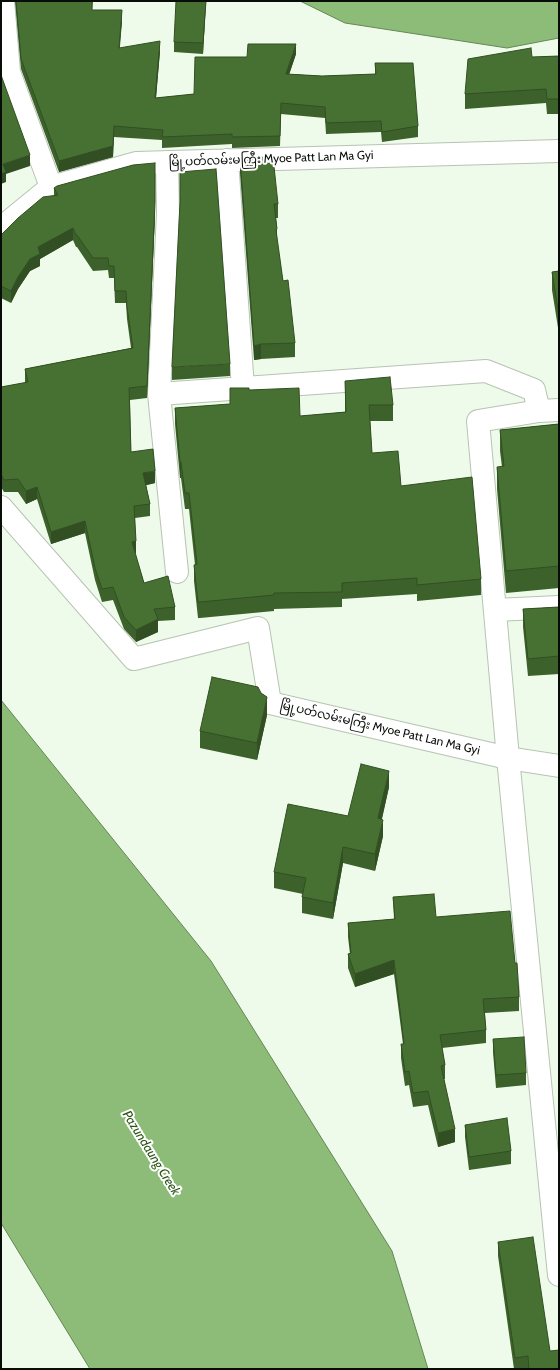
<!DOCTYPE html>
<meta charset="utf-8">
<style>
body{margin:0}
#map{position:relative;width:560px;height:1370px;overflow:hidden;background:#effbea;font-family:Cabin,sans-serif}
canvas{display:block}
.frame{position:absolute;inset:0;border:2px solid #090d08;pointer-events:none}
</style>
<div id="map">
<canvas width="560" height="1370"></canvas>
<div class="frame"></div>
</div>
<script>
const c = document.querySelector('canvas').getContext('2d');
c.lineJoin = 'round';
function fillPath(path, color) {
  c.fillStyle = color;
  c.fill(path, 'evenodd');
}
function toPath(rows) {
  const path = new Path2D();
  for (const r of rows) {
    path.moveTo(r[0], r[1]);
    for (let i = 2; i < r.length; i += 2) path.lineTo(r[i], r[i + 1]);
  }
  return path;
}
function trace(path, color, width, dash) {
  c.strokeStyle = color;
  c.lineWidth = width;
  c.lineCap = dash ? 'butt' : 'round';
  c.setLineDash(dash || []);
  c.stroke(path);
}
function write(font, color, halo, rows, align = 'center') {
  c.font = font + ' Cabin,"Noto Sans Myanmar",sans-serif';
  c.lineWidth = 4;
  c.setLineDash([]);
  c.textBaseline = 'middle';
  c.strokeStyle = halo;
  c.fillStyle = color;
  for (const [text, x, y, turn = 0] of rows) {
    c.save();
    c.translate(x, y);
    c.rotate((+turn || 0) * Math.PI / 180);
    c.textAlign = isNaN(turn) ? turn : align;
    if (halo) c.strokeText(text, 0, 0);
    c.fillText(text, 0, 0);
    c.restore();
  }
}
const water = toPath([
 [300,1,559,1,559,38,507,48,345,23,300,1],
 [1,700,211,961,392,1251,428,1369,90,1369,1,1223,1,700]
]);
fillPath(water, '#8dbb78');
trace(water, '#658756', 1);
const minor = toPath([
 [3,1,9,72,51,187],
 [227,160,243,388],
 [167,162,168,214,159,394,177,572],
 [1,228,51,187,136,163,559,151],
 [159,394,486,371,534,390,539,411],
 [559,410,539,411,478,421,508,758,559,1275],
 [1,507,134,659,258,628,270,703,508,758,559,766],
 [495,610,559,607]
]);
trace(minor, '#b7c3b3', 24);
trace(minor, '#fff', 22);
fillPath(toPath([
 [15,1,93,1,92,10,122,21,119,48,160,51,156,98,194,94,247,57,296,54,289,74,322,76,375,74,375,63,418,126,418,137,382,142,381,132,326,134,325,118,281,114,280,146,232,148,232,144,162,148,162,140,114,137,113,157,59,172,21,69],
 [206,1,203,54,174,52,174,42],
 [559,56,559,114,547,114,546,103,465,109,465,94,532,57],
 [240,158,278,204,278,218,276,218,277,229,277,242,283,281,295,343,295,357,261,359,254,360,240,173],
 [54,188,155,214,147,398,130,400,131,452,155,483,146,485,150,504,150,516,135,518,136,553,135,553,144,583,175,607,175,620,158,621,158,632,136,642,124,629,113,600,102,602,95,580,85,533,51,544,37,499,26,504,18,492,4,492,1,487,1,387,25,383,25,369,131,348,127,319,126,303,115,303,114,278,109,278,108,270,93,271,77,247,76,247,73,240,40,259,40,266,30,271,18,289,11,303,1,298,1,235,54,196],
 [559,271,559,334,552,290,552,272],
 [230,364,230,376,172,380,172,367],
 [345,381,393,405,393,421,370,421,372,453,401,486,481,579,481,595,417,601,417,594,342,599,342,607,274,609,274,611,200,618,198,618,194,581,194,565,195,565,189,509,185,509,181,478,180,478,175,424,175,408,230,404,249,390,300,416,345,412],
 [559,424,559,588,506,593,497,489,497,467,502,467,500,451,500,430],
 [559,607,559,674,528,676,523,627,523,609],
 [267,715,257,760,200,748,200,731],
 [389,787,382,819,383,836,375,871,343,863,333,919,302,913,302,897,303,894,274,888,274,872,348,816],
 [393,897,436,917,515,963,519,997,519,1011,485,1013,486,1030,486,1043,442,1048,445,1065,445,1079,444,1079,455,1142,438,1147,428,1105,413,1107,409,1085,405,1086,401,1058,401,1044,403,1044,394,974,355,987,348,968,348,954,350,954,348,937,348,923,394,919],
 [493,1039,526,1073,526,1085,496,1088,493,1052],
 [465,1125,511,1151,511,1164,469,1170,465,1137],
 [498,1242,550,1351,559,1369,514,1369,498,1256]
]), '#3d612b');
fillPath(toPath([
 [206,1,203,54,203,43],
 [122,10,122,21,119,59,119,48],
 [160,41,160,51,155,109,155,98],
 [296,44,296,54,286,84,286,74],
 [114,126,113,157,59,172,59,161],
 [30,155,30,166,6,174,6,182,1,184,1,174,3,164],
 [155,202,155,214,147,398,147,386],
 [73,228,73,240,40,259,40,266,30,271,18,289,11,303,11,291,18,277,38,247],
 [261,344,261,359,254,360,254,346],
 [180,462,181,462,181,478,180,478],
 [155,471,155,483,143,486,143,473],
 [37,487,37,499,26,504,26,491],
 [85,521,85,533,51,544,51,532],
 [136,541,136,553,132,554,132,542],
 [158,619,158,632,136,642,136,630],
 [267,697,267,715,257,760,257,743],
 [389,771,389,787,378,835,378,818],
 [383,820,383,836,375,871,375,854],
 [343,847,343,863,333,919,333,903],
 [394,960,394,974,355,987,355,974],
 [455,1129,455,1142,438,1147,438,1133]
]), '#324f23');
const building = toPath([
 [16,1,92,1,92,10,122,10,119,48,160,41,155,98,194,94,195,57,247,57,248,44,296,44,286,74,322,76,376,74,375,63,413,63,418,126,382,132,381,121,326,123,325,107,281,103,280,136,232,137,232,134,162,137,163,130,114,126,113,146,59,161,21,59,16,1],
 [176,1,206,1,203,43,174,42,176,1],
 [531,48,532,57,559,56,559,99,547,99,546,89,465,94,468,59,531,48],
 [1,75,30,155,3,164,6,172,1,174,1,75],
 [273,157,278,204,274,204,277,229,276,230,283,281,288,280,295,343,261,344,254,346,240,158,273,157],
 [155,163,155,202,147,386,129,388,131,452,153,449,155,471,143,473,150,504,134,506,136,541,132,542,144,583,168,576,175,607,154,609,158,619,136,630,124,617,113,587,102,589,95,568,85,521,51,532,37,487,26,491,18,479,4,480,1,474,1,387,28,382,25,369,133,348,127,307,126,291,115,291,114,266,109,266,108,258,93,258,77,235,76,235,73,228,38,247,40,254,30,259,18,277,11,291,1,286,1,235,18,218,43,197,58,195,54,188,57,186,133,165,155,163],
 [216,169,230,364,172,367,180,202,180,172,216,169],
 [559,271,559,316,552,272,559,271],
 [390,377,393,405,369,405,372,453,398,451,401,486,472,477,481,579,417,585,417,578,342,583,342,592,274,593,274,595,200,602,198,602,194,565,197,564,189,493,185,493,181,462,180,462,175,408,230,404,230,388,249,388,249,390,299,388,300,416,346,412,345,381,390,377],
 [559,424,559,566,506,571,497,467,504,466,500,430,559,424],
 [559,607,559,656,528,659,523,609,559,607],
 [212,677,258,687,261,693,267,697,257,743,200,731,212,677],
 [361,764,389,771,378,818,383,820,375,854,343,847,333,903,302,897,306,878,274,872,288,804,348,816,361,764],
 [434,894,436,917,510,911,515,963,517,963,519,997,483,999,486,1030,440,1035,445,1065,441,1066,455,1129,438,1133,428,1091,413,1093,409,1071,405,1072,401,1044,404,1044,394,960,355,974,348,954,351,953,348,923,395,919,393,897,434,894],
 [524,1037,526,1073,496,1075,493,1039,524,1037],
 [507,1118,511,1151,469,1157,465,1125,507,1118],
 [533,1237,550,1351,559,1350,559,1369,529,1369,528,1356,515,1358,498,1242,533,1237]
]);
fillPath(building, '#477132');
trace(building, '#324f23', 1);
write('12px', '#090d08', '#fff', [
 ["မြို့ပတ်လမ်းမကြီး Myoe Patt Lan Ma Gyi",271,159,-2],
 ["မြို့ပတ်လမ်းမကြီး Myoe Patt Lan Ma Gyi",380,728,13]
]);
write('italic 13px', '#2a5511', '#fff', [
 ["Pazundaung Creek",151,1153,58]
]);
</script>
